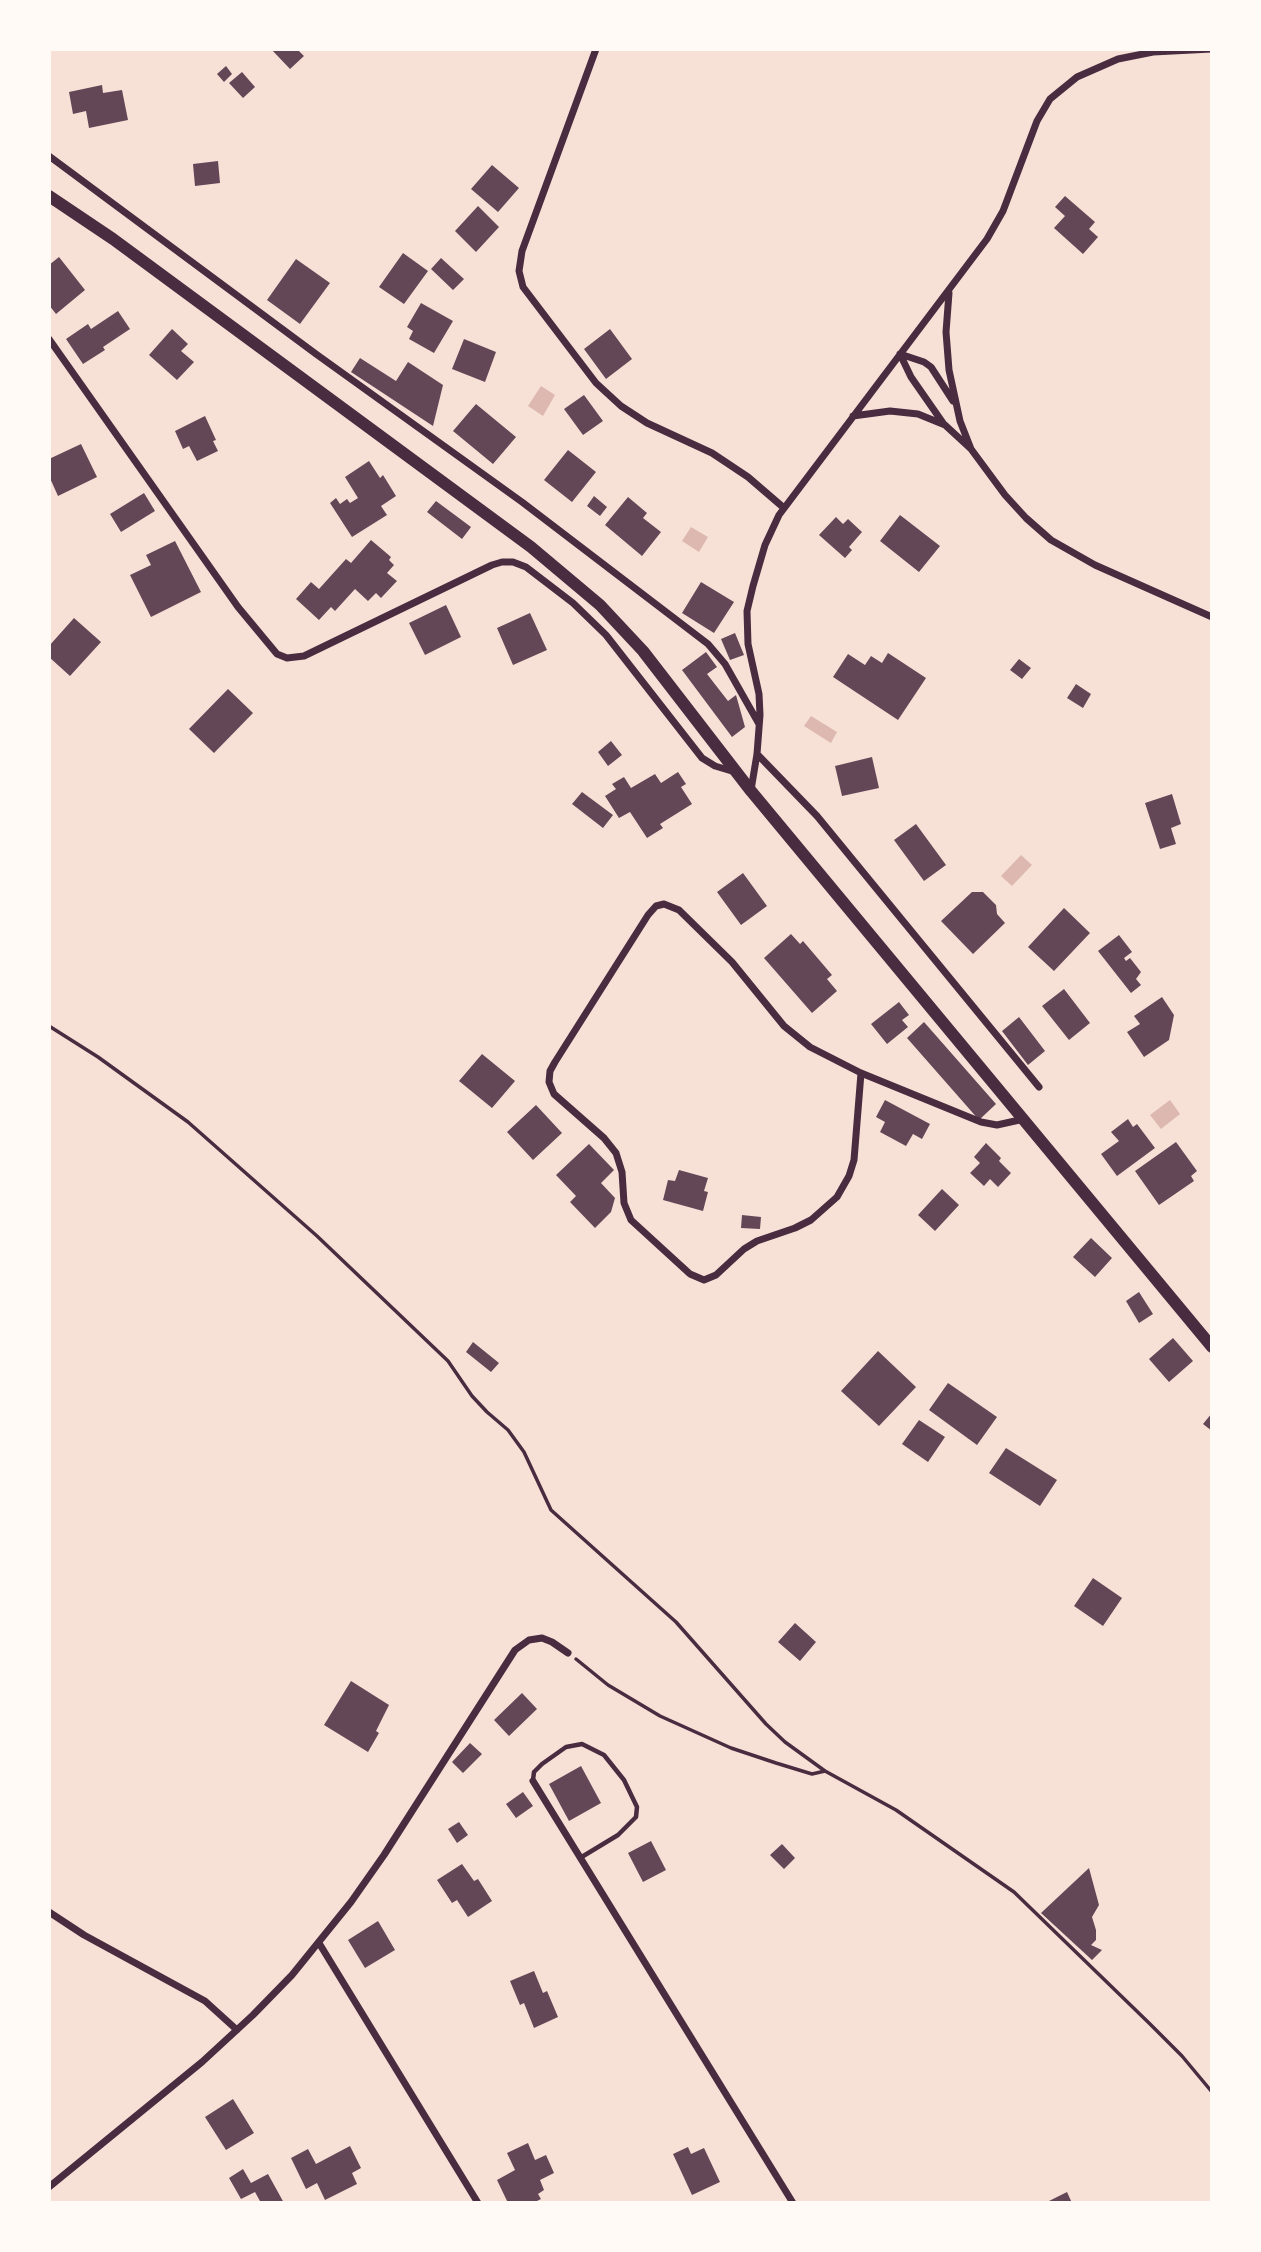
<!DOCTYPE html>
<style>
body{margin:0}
#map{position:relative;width:1261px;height:2252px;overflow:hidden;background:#f7e1d7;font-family:"Fira Sans",sans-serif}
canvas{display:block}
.frame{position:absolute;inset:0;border:51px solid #fffaf5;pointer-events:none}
</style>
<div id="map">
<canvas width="1261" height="2252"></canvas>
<div class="frame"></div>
</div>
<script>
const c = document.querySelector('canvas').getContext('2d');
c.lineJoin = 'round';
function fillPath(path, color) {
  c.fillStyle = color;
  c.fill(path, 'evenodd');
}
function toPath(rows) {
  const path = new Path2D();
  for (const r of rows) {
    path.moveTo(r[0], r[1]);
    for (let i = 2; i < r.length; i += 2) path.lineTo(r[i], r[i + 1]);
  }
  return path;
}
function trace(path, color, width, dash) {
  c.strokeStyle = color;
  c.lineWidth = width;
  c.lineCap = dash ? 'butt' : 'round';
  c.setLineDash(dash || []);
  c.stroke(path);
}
fillPath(toPath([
 [541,386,555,395,543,416,528,406],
 [691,527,708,537,699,552,682,541],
 [811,716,837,732,831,743,804,726],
 [1021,855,1032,865,1012,886,1001,876],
 [1170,1100,1180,1114,1161,1129,1150,1115]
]), '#dcb8b0');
fillPath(toPath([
 [271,49,297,49,304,56,290,69],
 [226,66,232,74,224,82,217,74],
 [242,72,255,87,243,98,229,83],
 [102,85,103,93,122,90,128,120,89,128,86,111,73,114,69,92],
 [218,161,220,183,195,186,193,164],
 [492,165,519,188,498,212,471,189],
 [1065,196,1095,222,1089,229,1098,237,1083,254,1054,228,1065,216,1055,207],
 [478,206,499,227,476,252,455,231],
 [403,253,428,271,404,304,379,287],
 [59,257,85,290,56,314,49,305,49,265],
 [441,258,464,279,453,290,431,269],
 [296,259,330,283,300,324,267,300],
 [421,303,453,321,434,353,409,339,413,331,407,327],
 [118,311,130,329,103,347,105,350,83,364,66,339,88,324,91,329],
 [172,329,188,344,181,351,194,362,177,380,149,355],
 [610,329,632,359,606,379,584,349],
 [464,339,496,352,485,382,452,369],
 [360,358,396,381,408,362,443,385,433,426,351,372],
 [584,395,603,421,583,435,564,409],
 [476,404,516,437,493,464,453,431],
 [205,416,216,440,213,441,218,451,197,461,189,446,183,449,175,431],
 [81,444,97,477,58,496,49,476,49,459],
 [568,450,596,472,572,502,544,480],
 [369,461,380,478,383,475,396,496,381,506,387,515,352,537,330,503,336,498,340,504,347,499,350,503,358,498,345,477],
 [144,493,155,511,121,532,110,514],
 [594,496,607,507,600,516,587,506],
 [628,497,647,513,643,518,661,532,642,556,605,525],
 [436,501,471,527,462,539,427,512],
 [900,515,940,546,919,572,880,541],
 [836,517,843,524,848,519,862,532,849,547,852,550,845,558,819,535],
 [371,540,391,557,389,560,394,565,387,573,397,581,381,598,376,593,368,601,355,589,335,611,331,607,319,620,296,599,311,582,319,589,346,559,351,563],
 [175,541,201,592,151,617,130,575,151,565,146,555],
 [701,582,734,602,714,633,682,613],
 [446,605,461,637,425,655,409,623],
 [530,613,547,650,513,665,497,628],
 [74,618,101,642,70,676,49,657,49,646],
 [735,633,744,655,730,660,721,639],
 [706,652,717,667,707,674,728,701,736,695,745,727,732,737,682,670],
 [888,653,926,678,898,720,833,677,848,654,865,665,871,656,882,663],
 [1019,659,1031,668,1022,679,1010,670],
 [1076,684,1091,694,1083,708,1067,698],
 [228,689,253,713,214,753,189,729],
 [611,741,622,755,608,766,598,752],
 [872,757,879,788,842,796,835,766],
 [678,772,686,784,681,787,692,804,660,824,663,828,647,838,630,812,619,818,605,796,616,789,612,784,624,777,631,788,655,774,661,783],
 [582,792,613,815,603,828,572,804],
 [1172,794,1181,824,1171,828,1176,844,1160,849,1145,803],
 [916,824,946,865,924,881,894,840],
 [743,873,767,906,741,925,717,892],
 [972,892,983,892,996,905,997,914,1005,923,973,954,941,921],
 [1064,908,1090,933,1054,971,1028,947],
 [791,934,800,944,803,941,832,975,827,979,837,991,812,1013,764,958],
 [1119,935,1132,952,1124,958,1126,961,1130,958,1141,972,1136,979,1141,985,1131,993,1098,951],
 [1064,989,1090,1023,1069,1040,1042,1006],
 [1162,997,1174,1015,1169,1040,1144,1057,1127,1032,1140,1024,1134,1016],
 [899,1002,909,1015,902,1020,908,1027,887,1044,871,1024],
 [1019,1017,1045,1051,1028,1065,1002,1031],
 [924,1022,996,1104,979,1120,907,1038],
 [482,1054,515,1081,492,1108,459,1081],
 [885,1100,930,1124,922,1139,913,1134,906,1146,880,1132,885,1122,876,1117],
 [536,1105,562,1133,533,1160,507,1132],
 [1128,1119,1133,1127,1137,1124,1155,1148,1117,1176,1101,1154,1119,1141,1111,1132],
 [1176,1142,1197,1171,1191,1176,1194,1181,1159,1205,1135,1171],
 [986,1143,1001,1158,999,1161,1011,1173,998,1187,990,1179,984,1186,970,1173,980,1163,974,1157],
 [589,1144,614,1170,601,1183,615,1198,611,1212,595,1228,570,1202,576,1196,556,1175],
 [679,1170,708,1178,704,1191,708,1192,703,1211,663,1200,668,1180,675,1181],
 [942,1189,959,1205,935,1231,918,1215],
 [742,1215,761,1217,760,1229,741,1228],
 [1091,1238,1112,1258,1095,1277,1073,1257],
 [1139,1292,1153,1314,1139,1323,1126,1301],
 [1173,1338,1193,1361,1169,1382,1149,1359],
 [473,1342,499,1363,491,1372,466,1352],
 [878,1351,916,1387,879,1426,841,1391],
 [948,1383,997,1417,977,1445,929,1410],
 [1212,1413,1212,1431,1203,1424],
 [919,1420,945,1437,928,1462,902,1444],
 [1006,1448,1057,1480,1040,1506,989,1473],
 [1093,1578,1122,1598,1103,1626,1074,1606],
 [795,1623,816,1642,800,1661,778,1642],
 [351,1681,389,1705,376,1731,379,1733,368,1752,324,1725],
 [522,1693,537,1709,509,1736,494,1720],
 [470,1743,482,1754,463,1773,452,1762],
 [581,1766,601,1803,569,1821,549,1784],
 [523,1792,533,1806,516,1818,506,1804],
 [459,1822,468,1835,457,1843,448,1829],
 [651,1841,666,1870,643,1882,628,1853],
 [782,1844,795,1858,784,1869,770,1855],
 [462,1864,474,1881,478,1879,492,1901,468,1917,457,1900,452,1903,437,1880],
 [1089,1868,1099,1905,1092,1917,1096,1930,1096,1940,1091,1945,1102,1950,1092,1960,1041,1913],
 [378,1921,395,1950,365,1968,348,1940],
 [534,1971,543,1993,547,1991,558,2017,534,2028,524,2003,520,2005,510,1981],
 [233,2099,254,2133,226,2150,205,2117],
 [528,2143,535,2160,546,2155,554,2173,540,2180,544,2190,538,2194,541,2199,533,2203,508,2203,497,2180,515,2170,507,2153],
 [350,2146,361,2168,352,2173,357,2184,325,2200,317,2183,306,2189,291,2158,308,2149,316,2164],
 [688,2147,691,2154,704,2148,720,2182,692,2195,673,2154],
 [243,2169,251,2183,268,2174,284,2203,261,2203,255,2192,241,2199,229,2178],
 [1067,2192,1072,2203,1045,2203]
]), '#644757');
trace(toPath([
 [49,1026,98,1057,188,1122,317,1236,448,1361,472,1396,487,1412,508,1430,524,1452,551,1510,676,1622,766,1724,785,1742,825,1771,896,1810,1014,1892,1149,2023,1182,2056,1212,2092],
 [576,1659,608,1685,660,1716,731,1748,776,1763,812,1774,825,1771]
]), '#4a2c40', 3.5);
trace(toPath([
 [533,1780,534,1772,542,1764,566,1747,582,1744,604,1755,624,1780,637,1807,636,1817,618,1835,580,1858]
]), '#4a2c40', 4.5);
trace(toPath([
 [596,49,522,251,519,271,523,287,596,383,621,406,647,423,712,453,748,477,784,508],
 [49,156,316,354,522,502,708,644,725,664,759,724],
 [49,339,238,607,277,654,287,658,304,656,492,565,502,562,513,562,526,567,573,603,606,635,702,758,715,766,735,772],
 [853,416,890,411,918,414,945,425,971,449,960,421,949,370,946,332,949,293],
 [943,423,911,377,900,354,924,362,931,367,953,401],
 [971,449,1005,495,1026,518,1051,540,1095,565,1212,617],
 [757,754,817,816,1039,1087],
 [751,790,757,754,760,715,759,694,748,644,747,611,753,586,765,545,779,515,987,239,1003,211,1037,121,1050,99,1077,77,1118,59,1153,52,1212,49],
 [861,1073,854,1160,849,1176,837,1197,811,1220,795,1228,757,1241,744,1249,716,1275,704,1280,690,1274,631,1220,624,1203,622,1172,616,1153,604,1138,554,1094,549,1082,550,1071,555,1062,648,915,656,906,664,904,679,910,732,962,784,1026,810,1047,861,1073,981,1122,997,1125,1024,1119],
 [533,1781,793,2203],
 [49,1912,84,1935,205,2001,237,2030],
 [319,1943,478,2203],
 [49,2187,202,2062,253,2015,292,1975,351,1902,384,1855,515,1650,529,1640,542,1638,552,1642,568,1653]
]), '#4a2c40', 7);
trace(toPath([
 [49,196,113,239,531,547,600,605,643,651,751,791,1212,1347]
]), '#4a2c40', 12);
</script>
